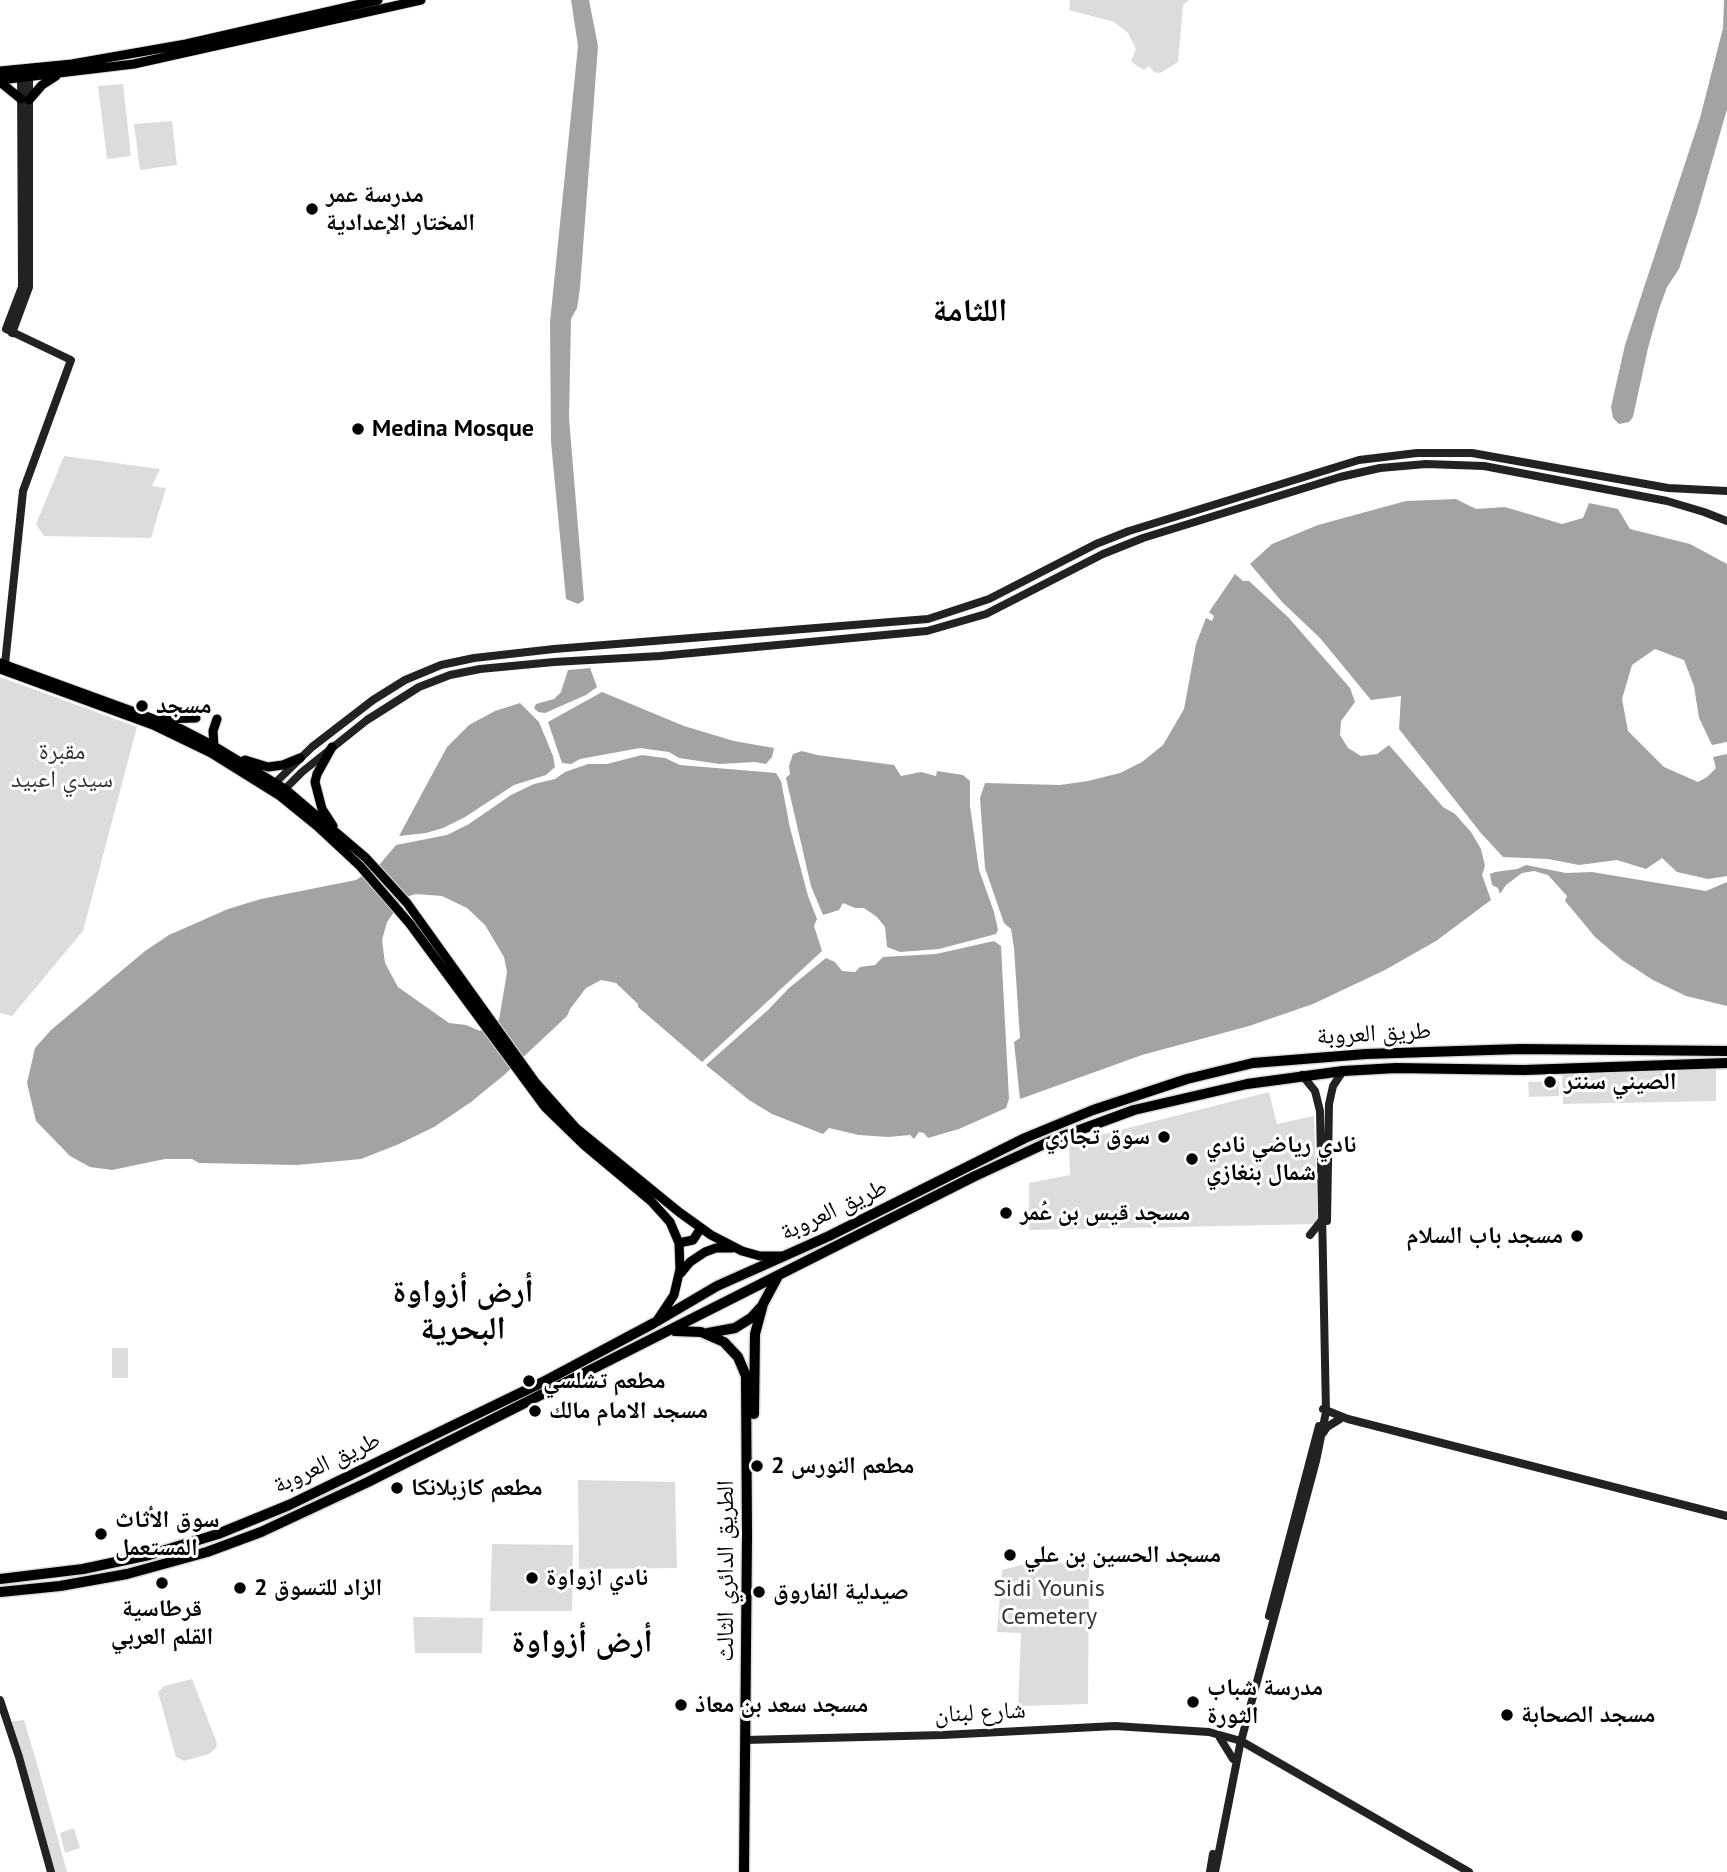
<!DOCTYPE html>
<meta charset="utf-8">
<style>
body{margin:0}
canvas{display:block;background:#fff}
</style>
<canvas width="1727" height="1872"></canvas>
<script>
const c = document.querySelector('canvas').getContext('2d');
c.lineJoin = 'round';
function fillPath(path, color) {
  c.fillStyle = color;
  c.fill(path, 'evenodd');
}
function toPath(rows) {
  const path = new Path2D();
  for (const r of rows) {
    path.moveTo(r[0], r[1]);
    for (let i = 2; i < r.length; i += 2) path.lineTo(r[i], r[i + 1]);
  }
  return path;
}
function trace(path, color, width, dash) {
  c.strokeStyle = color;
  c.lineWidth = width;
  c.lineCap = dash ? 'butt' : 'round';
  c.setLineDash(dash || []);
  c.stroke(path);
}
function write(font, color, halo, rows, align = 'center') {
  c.font = font + ' "PT Sans","Noto Naskh Arabic",sans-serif';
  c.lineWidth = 6;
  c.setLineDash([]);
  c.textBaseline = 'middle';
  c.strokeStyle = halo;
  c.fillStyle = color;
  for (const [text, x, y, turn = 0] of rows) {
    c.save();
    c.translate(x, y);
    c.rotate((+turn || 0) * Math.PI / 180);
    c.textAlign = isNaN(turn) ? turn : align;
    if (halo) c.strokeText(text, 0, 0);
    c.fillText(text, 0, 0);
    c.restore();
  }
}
fillPath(toPath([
 [1070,0,1189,0,1183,5,1178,62,1160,73,1154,72,1149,66,1144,70,1137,66,1131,61,1136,49,1128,33,1114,22,1069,10],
 [123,84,131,156,107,159,98,86],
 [172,121,177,165,140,170,134,124],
 [64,456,160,469,152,486,166,488,151,538,44,536,36,524],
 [0,677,137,727,83,931,12,1016,0,1013],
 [1716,1069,1716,1101,1563,1104,1562,1072],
 [1559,1081,1559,1096,1529,1097,1528,1082],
 [1269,1092,1277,1124,1314,1116,1318,1224,1029,1230,1029,1183,1070,1175,1069,1143],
 [112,1348,128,1348,128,1378,112,1378],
 [578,1480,675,1482,677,1568,579,1569],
 [492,1544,573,1545,572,1611,490,1611],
 [1041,1560,1081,1566,1082,1563,1089,1563,1088,1704,1018,1706,1021,1633,997,1632,1002,1570],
 [413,1617,483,1618,482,1653,415,1653],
 [192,1679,217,1743,216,1748,209,1754,184,1761,176,1757,158,1692,164,1686],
 [24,1720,40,1774,67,1872,51,1872,8,1722],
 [74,1828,80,1848,65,1853,60,1833]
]), '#dcdcdc');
fillPath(toPath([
 [571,0,589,0,598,46,580,288,577,308,571,319,569,418,584,600,578,604,566,599,551,442,550,322,578,46],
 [1724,0,1727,0,1727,109,1697,214,1679,269,1667,287,1659,309,1648,348,1633,417,1629,422,1619,424,1613,418,1611,407,1625,345,1700,118,1723,28],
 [1456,499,1476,509,1505,507,1562,524,1583,518,1589,503,1618,509,1630,529,1690,544,1727,564,1727,742,1712,745,1699,718,1694,686,1684,660,1655,649,1632,665,1622,699,1628,731,1664,767,1698,782,1707,777,1716,768,1713,757,1727,754,1727,876,1708,879,1677,872,1662,858,1646,869,1617,860,1579,865,1548,859,1503,857,1480,832,1399,729,1401,696,1371,700,1320,638,1283,603,1250,564,1272,544,1318,525,1406,501],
 [1235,574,1243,581,1249,581,1288,617,1350,688,1355,702,1341,721,1340,735,1348,748,1361,756,1377,754,1389,745,1443,807,1455,814,1471,832,1481,849,1485,866,1482,875,1491,900,1436,941,1385,970,1313,1004,1249,1026,1142,1055,1020,1099,1014,1042,1020,1038,1014,948,1011,929,1004,923,985,868,980,798,985,783,1060,785,1088,781,1120,773,1142,762,1163,745,1184,709,1196,644,1206,618,1212,621,1214,616,1209,612],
 [590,668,597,687,586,695,545,713,538,712,534,708,536,704,554,699,561,692,568,670],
 [602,692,684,726,734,741,774,748,772,757,766,764,755,762,720,764,679,758,669,752,640,748,580,759,571,764,562,763,548,722],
 [520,703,539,722,553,756,555,767,546,775,514,785,465,817,443,828,426,833,399,836,447,747,469,725,495,711],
 [802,751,817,755,894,765,901,776,921,772,936,776,937,771,963,775,970,781,970,806,979,870,994,912,998,930,996,934,939,949,900,952,887,947,885,927,877,917,864,908,855,908,843,903,839,910,823,915,811,886,786,778,790,774,789,766,793,754],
 [642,755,665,758,680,765,776,773,781,781,790,828,808,896,817,919,814,926,822,951,702,1062,638,1007,638,1004,616,983,601,980,586,988,570,1009,567,1016,504,1075,471,1102,434,1127,399,1144,361,1159,297,1165,199,1163,192,1159,165,1159,112,1170,90,1167,70,1156,36,1121,27,1083,35,1048,51,1030,145,951,169,935,228,909,261,899,356,880,380,864,396,845,447,835,469,824,511,795,534,784,555,779,565,772,588,764,607,764],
 [416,894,442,896,467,908,485,925,504,957,507,972,499,1020,480,1031,466,1025,449,1023,398,987,385,963,382,940,387,922,399,905,409,896],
 [1526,865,1566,873,1592,872,1706,891,1727,882,1727,1006,1686,996,1653,980,1622,960,1595,937,1576,914,1565,901,1567,896,1548,875,1534,871,1522,873,1506,885,1500,894,1498,888,1492,885,1490,874,1495,872,1517,869],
 [994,941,1001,946,1009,1099,1006,1108,959,1129,928,1138,924,1133,919,1132,914,1139,910,1135,888,1137,859,1135,829,1128,823,1134,772,1114,749,1100,706,1065,768,1010,789,988,826,958,835,962,842,971,855,972,860,967,875,965,883,957,936,954]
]), '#a3a3a3');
const primary = toPath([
 [0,71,72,64,186,44,378,0],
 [0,80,134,64,421,0],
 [0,82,21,99],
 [29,100,42,85,56,76],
 [0,663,181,729,214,746,285,789,366,858,407,903,536,1083,576,1128,679,1212,711,1235,742,1251,760,1256,781,1256],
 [0,669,153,725,211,753,280,796,317,826,360,866,410,924,545,1107,584,1145,651,1201,670,1222,679,1243,680,1269,674,1295,658,1319],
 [159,719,196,718],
 [214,746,213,731,217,719],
 [332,747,317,774,315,782,322,809,333,826],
 [245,760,268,767,283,765,300,758],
 [679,1243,693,1240,701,1228],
 [681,1273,690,1262,705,1252,716,1248,732,1248]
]);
const highway = toPath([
 [675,1331,701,1332,724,1342,738,1357,746,1376,747,1536,744,1872],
 [708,1333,735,1328,751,1318,761,1307],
 [754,1414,755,1334,763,1304,777,1278],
 [0,1579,83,1569,149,1555,218,1534,289,1505,547,1380,654,1323,717,1286,829,1236,1025,1138,1093,1110,1187,1079,1253,1063,1366,1054,1520,1049,1727,1051],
 [0,1592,60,1586,127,1574,207,1552,261,1532,368,1482,975,1176,1055,1139,1134,1110,1247,1084,1343,1071,1396,1068,1524,1070,1727,1063]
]);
trace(primary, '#dbdbdb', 11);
trace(highway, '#dbdbdb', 13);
trace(toPath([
 [12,333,29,287,29,73],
 [5,664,23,491,71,360,6,329,22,287,21,74],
 [271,787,312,747,373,700,405,680,441,665,474,658,554,649,928,619,989,599,1096,544,1129,531,1359,460,1417,453,1472,453,1668,488,1727,491],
 [282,792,302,772,367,720,419,687,450,675,480,669,554,662,660,656,927,631,986,614,1103,554,1143,538,1340,477,1380,468,1426,464,1484,466,1667,501,1704,512,1727,521],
 [1327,1221,1329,1104,1333,1086,1343,1071],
 [1310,1235,1322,1220],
 [1323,1409,1348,1419,1727,1516],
 [1323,1433,1327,1427,1340,1419],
 [1269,1616,1319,1426],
 [0,1700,19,1757,51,1872],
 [1220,1738,1233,1759],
 [745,1740,943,1735,1115,1726,1209,1732,1241,1741,1469,1872],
 [1210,1872,1213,1854],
 [1215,1872,1240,1745,1316,1461,1326,1412,1320,1111,1315,1091,1302,1075]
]), '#222', 8);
trace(primary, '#000', 9);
trace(highway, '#000', 10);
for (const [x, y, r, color] of [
 [312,209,7,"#000"],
 [358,429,7,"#000"],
 [142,706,7,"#000"],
 [1550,1082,7,"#000"],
 [1164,1137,7,"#000"],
 [1192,1159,7,"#000"],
 [1006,1213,7,"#000"],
 [1577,1236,7,"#000"],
 [529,1381,7,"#000"],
 [535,1411,7,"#000"],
 [757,1466,7,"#000"],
 [397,1488,7,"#000"],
 [101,1534,7,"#000"],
 [1010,1555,7,"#000"],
 [532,1578,7,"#000"],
 [162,1583,7,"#000"],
 [240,1588,7,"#000"],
 [759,1592,7,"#000"],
 [1193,1702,7,"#000"],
 [681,1705,7,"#000"],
 [1507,1715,7,"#000"]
]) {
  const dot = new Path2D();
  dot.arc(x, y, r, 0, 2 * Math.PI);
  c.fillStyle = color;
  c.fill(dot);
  trace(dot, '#fff', 2.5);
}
write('bold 24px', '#000', '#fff', [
 ["مدرسة عمر",326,195],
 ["المختار الإعدادية",326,223],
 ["Medina Mosque",372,429],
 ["مسجد",156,706],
 ["الصيني سنتر",1564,1082],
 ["سوق تجاري",1150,1137,"right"],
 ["نادي رياضي نادي",1206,1145],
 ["شمال بنغازي",1206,1173],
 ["مسجد قيس بن عُمر",1020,1213],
 ["مسجد باب السلام",1563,1236,"right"],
 ["مطعم تشلسي",543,1381],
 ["مسجد الامام مالك",549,1411],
 ["مطعم النورس 2",771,1466],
 ["مطعم كازبلانكا",411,1488],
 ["سوق الأثاث",115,1520],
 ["المستعمل",115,1548],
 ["مسجد الحسين بن علي",1024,1555],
 ["نادي ازواوة",546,1578],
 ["الزاد للتسوق 2",254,1588],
 ["صيدلية الفاروق",773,1592],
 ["قرطاسية",162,1609,"center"],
 ["القلم العربي",162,1637,"center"],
 ["مدرسة شباب",1207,1688],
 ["الثورة",1207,1716],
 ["مسجد سعد بن معاذ",695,1705],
 ["مسجد الصحابة",1521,1715]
], 'left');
write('24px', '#333', '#fff', [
 ["مقبرة",62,752],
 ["سيدي اعبيد",62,780],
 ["Sidi Younis",1049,1589],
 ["Cemetery",1049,1617]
]);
write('24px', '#000', '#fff', [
 ["طريق العروبة",1374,1034,-3],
 ["طريق العروبة",834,1210,-25],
 ["طريق العروبة",327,1463,-25],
 ["الطريق الدائري الثالث",726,1571,-90],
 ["شارع لبنان",980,1713,-3]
]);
write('bold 32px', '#000', '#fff', [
 ["اللثامة",970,312],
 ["أرض أزواوة",463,1293],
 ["البحرية",463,1330],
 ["أرض أزواوة",582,1643]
]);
</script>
